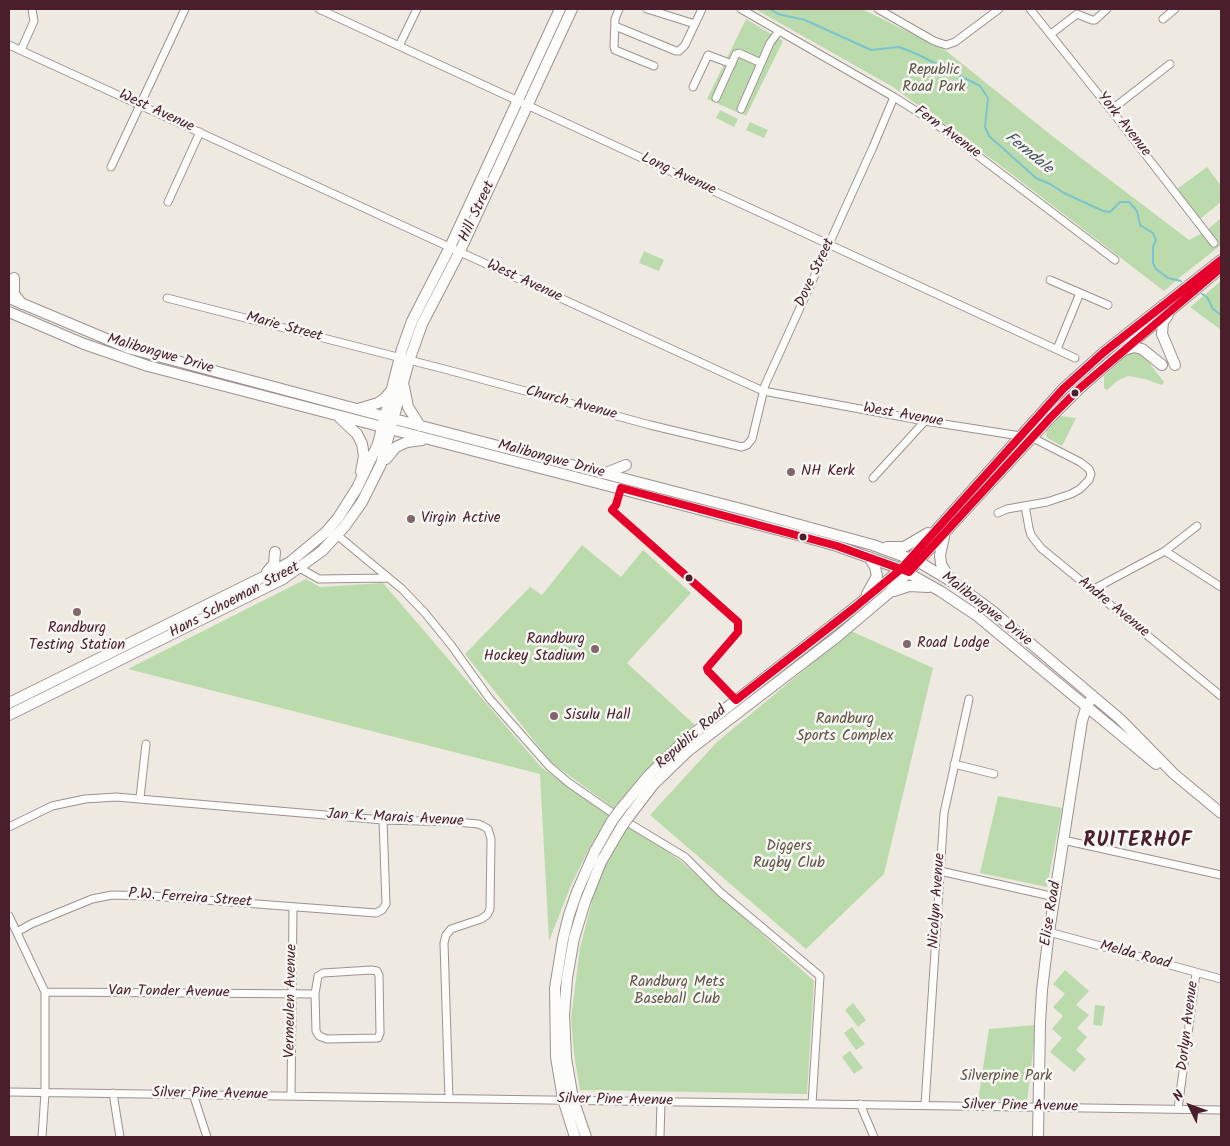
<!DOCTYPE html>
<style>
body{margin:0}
#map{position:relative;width:1230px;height:1146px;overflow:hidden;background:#eeeae1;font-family:Kalam,sans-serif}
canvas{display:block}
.frame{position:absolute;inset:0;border:10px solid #4a1f2b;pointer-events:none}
.north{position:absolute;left:1165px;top:1081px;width:50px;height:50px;-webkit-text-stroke:4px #f6f6f2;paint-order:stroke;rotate:312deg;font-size:14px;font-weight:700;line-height:20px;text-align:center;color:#4a1f2b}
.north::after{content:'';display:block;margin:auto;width:18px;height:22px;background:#4a1f2b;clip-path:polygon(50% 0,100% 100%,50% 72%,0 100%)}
</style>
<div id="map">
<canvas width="1230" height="1146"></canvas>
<div class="frame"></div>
<div class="north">N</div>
</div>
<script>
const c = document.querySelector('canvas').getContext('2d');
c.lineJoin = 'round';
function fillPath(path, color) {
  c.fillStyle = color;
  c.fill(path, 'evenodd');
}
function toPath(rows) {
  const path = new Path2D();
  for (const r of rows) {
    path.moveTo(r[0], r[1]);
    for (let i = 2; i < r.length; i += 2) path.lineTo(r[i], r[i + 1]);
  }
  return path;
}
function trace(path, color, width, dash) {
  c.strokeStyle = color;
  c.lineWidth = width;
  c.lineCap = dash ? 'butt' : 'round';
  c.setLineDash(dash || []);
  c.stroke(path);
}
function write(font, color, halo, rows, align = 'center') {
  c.font = font + ' Kalam,sans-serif';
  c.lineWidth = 5;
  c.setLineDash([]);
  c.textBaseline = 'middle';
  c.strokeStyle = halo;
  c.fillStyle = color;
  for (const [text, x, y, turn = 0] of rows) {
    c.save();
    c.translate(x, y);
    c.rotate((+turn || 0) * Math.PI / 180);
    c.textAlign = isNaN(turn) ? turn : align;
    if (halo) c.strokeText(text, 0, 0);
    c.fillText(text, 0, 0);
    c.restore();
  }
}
fillPath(toPath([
 [755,9,862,9,945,50,1051,135,1189,240,1206,231,1221,218,1221,245,1179,278,1164,291,1001,166,893,87],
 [746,19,783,41,746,116,707,99],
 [720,110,738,119,734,127,716,118],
 [750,122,768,130,764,138,746,130],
 [1207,167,1221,186,1221,202,1200,219,1177,189],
 [644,251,664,260,659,271,639,263],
 [1221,281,1221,330,1190,307],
 [1130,352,1135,352,1143,355,1164,382,1162,385,1145,379,1128,376,1117,381,1107,390,1104,388,1104,376],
 [1060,416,1076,418,1062,446,1049,439,1046,436,1047,430],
 [582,545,621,577,643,550,691,593,627,663,695,725,615,809,552,763,465,654,530,587,542,595],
 [306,579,320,587,383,583,541,767,609,815,590,847,572,883,549,941,540,774,128,669],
 [851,631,933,668,884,874,806,949,650,815,717,742],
 [998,796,1062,808,1047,887,980,873],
 [628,824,682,862,814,981,807,1094,580,1090,574,1054,571,1018,580,948,593,897,607,860],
 [1065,970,1089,991,1076,1005,1089,1015,1077,1028,1087,1037,1076,1050,1086,1059,1074,1072,1050,1052,1062,1038,1052,1029,1063,1016,1053,1007,1065,994,1053,984],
 [853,1003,866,1020,858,1027,845,1010],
 [1095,1005,1105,1006,1102,1026,1093,1025],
 [1036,1025,1027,1102,978,1100,989,1029],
 [852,1027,865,1044,856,1050,844,1033],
 [850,1051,863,1068,854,1074,842,1057]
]), '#bcdbad');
trace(toPath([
 [770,9,778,14,805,20,871,50,899,47,917,54,980,86,988,98,985,127,989,136,1036,178,1050,184,1064,193,1103,211,1110,212,1120,202,1129,202,1137,211,1140,225,1153,233,1156,240,1153,247,1153,263,1156,269,1168,278,1181,281],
 [1202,294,1207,297,1213,309,1221,315]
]), '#7ac5cd', 2);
const street = toPath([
 [319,9,1075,358],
 [619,9,615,19,614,47,615,50,654,66],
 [647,9,695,24],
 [741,9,894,97,932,121,1115,260],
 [878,9,934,41,946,45,955,42,999,9],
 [1030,9,1111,110,1214,243],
 [1163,19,1175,9],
 [615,26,676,51,679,51,685,45,702,9],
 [1051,34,1077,14,1092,20,1095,20,1107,9],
 [9,45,763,391,925,421,1033,438,1080,462,1089,469,1091,474,1089,480,1080,489,1071,494,1047,502,1007,509,998,513],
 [399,46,417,9],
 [21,50,34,21,32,9],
 [693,87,708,55,732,64],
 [716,98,736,54,739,53,761,63],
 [741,109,770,43,779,31],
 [1111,110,1170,64],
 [111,167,185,9],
 [168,202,200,132],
 [1050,280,1108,305],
 [167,298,448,370,650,425,742,447,747,445,752,439,765,385,873,147,894,97],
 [1057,349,1080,293],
 [873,478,925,421],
 [1025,506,1029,528,1031,535,1041,548,1221,696],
 [337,535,402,589,425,613,451,645,489,698,549,766,569,783,611,812],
 [1165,551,1221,587],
 [296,566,319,579,388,578],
 [1092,590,1165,551,1197,526],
 [954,764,994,774],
 [140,798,146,744],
 [632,825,685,857,720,892,820,976,812,1104],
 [9,827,52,806,85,799,116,797,383,820,457,822,478,824,483,826,488,829,491,839,490,909,487,915,481,919,451,929,446,935,444,943,449,1099],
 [1063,840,1221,875],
 [940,871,1055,897],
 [9,916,45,992,45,1093,42,1137],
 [17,932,31,924,92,899,112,895,152,896,376,913,382,910,386,904,383,820],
 [1049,932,1221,979],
 [371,970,377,971,379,975,380,1033,378,1038,327,1039,319,1036,316,1031,315,994,318,976,323,973,371,970],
 [45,992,315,994],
 [9,1092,1221,1110],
 [113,1093,120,1137],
 [193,1094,207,1137],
 [291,1096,293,907],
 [860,1104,874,1137],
 [925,1105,944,813,969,699],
 [1178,1109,1196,973],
 [660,1137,661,1102]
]);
const secondary = toPath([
 [14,278,14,294,22,304],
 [9,298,128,348,394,419,745,510,873,545,919,562,954,583,990,609,1120,719,1174,774,1221,813],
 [9,312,84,344,148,366,794,534,837,546,901,569,940,591,976,615,1156,764],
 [1168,315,1163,322,1162,334,1175,365],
 [1124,350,1134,347,1142,349,1162,365],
 [404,387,408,407,420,426],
 [358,409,378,403,384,399,391,391],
 [340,418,357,434,362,444,364,456,361,472],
 [386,459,396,447,407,442,422,440],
 [606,473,626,465],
 [944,537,940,555,941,564,950,579],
 [887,547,904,547,928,533],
 [267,572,274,564,275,552],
 [894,591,909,586,928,587],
 [867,594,877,576,875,567,869,557],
 [9,703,263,577,290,562,326,532,338,518,357,488,378,444,402,349,412,321,450,247,560,9],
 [9,715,283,579,322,551,345,526,362,502,381,464,409,361,422,324,460,251,572,9],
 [620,810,649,775,683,742,854,608,901,569,1063,389,1104,352,1221,260],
 [630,815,653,785,688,751,838,636,890,592,1051,417,1080,388,1140,336,1220,269],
 [575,1137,563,1099,556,1057,555,988,563,939,569,915,577,892,595,851,612,821],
 [586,1137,573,1099,566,1058,564,1015,567,978,574,938,585,902,601,862,622,826],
 [1038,1137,1040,1023,1042,990,1049,932,1082,721,1087,705,1090,701]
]);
trace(street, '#9c9290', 9);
trace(secondary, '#9c9290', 12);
trace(street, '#fcfcfa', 7);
trace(secondary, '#fcfcfa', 10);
const secondaryBridge = toPath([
 [612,821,620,810],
 [622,826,630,815]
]);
trace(secondaryBridge, '#9c9290', 12, []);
trace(secondaryBridge, '#fcfcfa', 10);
trace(toPath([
 [621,488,837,546,901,569,854,608,736,700,708,671,707,668,738,632,738,622,612,510,616,505,621,488],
 [901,569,909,572,1051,417,1080,388,1221,268],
 [901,569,1063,389,1104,352,1221,260]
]), '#e4002b', 8);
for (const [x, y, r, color] of [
 [1075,393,4.5,"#4a1f2b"],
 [791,472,5,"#83666b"],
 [411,519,5,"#83666b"],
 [803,537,4.5,"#4a1f2b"],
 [689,578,4.5,"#4a1f2b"],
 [77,612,5,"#83666b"],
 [907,644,5,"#83666b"],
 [595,649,5,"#83666b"],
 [554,716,5,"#83666b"]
]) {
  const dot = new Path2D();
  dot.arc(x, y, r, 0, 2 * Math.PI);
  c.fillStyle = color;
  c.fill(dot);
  trace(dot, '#f6f6f2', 2);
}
write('15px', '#605445', '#f6f6f2', [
 ["Republic",934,71],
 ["Road Park",934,88],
 ["Randburg",845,720],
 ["Sports Complex",845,737],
 ["Diggers",789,847],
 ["Rugby Club",789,864],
 ["Randburg Mets",677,983],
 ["Baseball Club",677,1000],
 ["Silverpine Park",1006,1077]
]);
write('15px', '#4a1f2b', '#f6f6f2', [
 ["West Avenue",156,112,25],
 ["York Avenue",1123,125,52],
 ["Fern Avenue",947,133,36],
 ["Long Avenue",678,175,25],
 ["Hill Street",478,212,-65],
 ["Dove Street",816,273,-65],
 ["West Avenue",524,282,25],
 ["Marie Street",284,328,15],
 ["Malibongwe Drive",160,355,16],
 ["Church Avenue",571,404,15],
 ["West Avenue",903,416,10],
 ["Malibongwe Drive",551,460,15],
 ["Hans Schoeman Street",235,601,-28],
 ["Andre Avenue",1113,608,39],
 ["Malibongwe Drive",986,610,38],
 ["Republic Road",692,738,-41],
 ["Jan K. Marais Avenue",395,819,3],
 ["P.W. Ferreira Street",190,899,4],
 ["Nicolyn Avenue",938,901,-86],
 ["Elise Road",1052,914,-81],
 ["Melda Road",1135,956,15],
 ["Van Tonder Avenue",169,993,1],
 ["Vermeulen Avenue",292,1001,-89],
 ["Dorlyn Avenue",1189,1026,-83],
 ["Silver Pine Avenue",210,1095,1],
 ["Silver Pine Avenue",615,1101,1],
 ["Silver Pine Avenue",1020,1107,1]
]);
write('15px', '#4a1f2b', '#f6f6f2', [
 ["NH Kerk",801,472],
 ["Virgin Active",421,519],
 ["Randburg",77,629,"center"],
 ["Testing Station",77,646,"center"],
 ["Randburg",585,640,"right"],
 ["Hockey Stadium",585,657,"right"],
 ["Road Lodge",917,644],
 ["Sisulu Hall",564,716]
], 'left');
write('italic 16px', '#4a5461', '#f6f6f2', [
 ["Ferndale",1028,154,39]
]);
c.letterSpacing = '1px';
write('bold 20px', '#4a1f2b', '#f6f6f2', [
 ["RUITERHOF",1138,843]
]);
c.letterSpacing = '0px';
</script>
